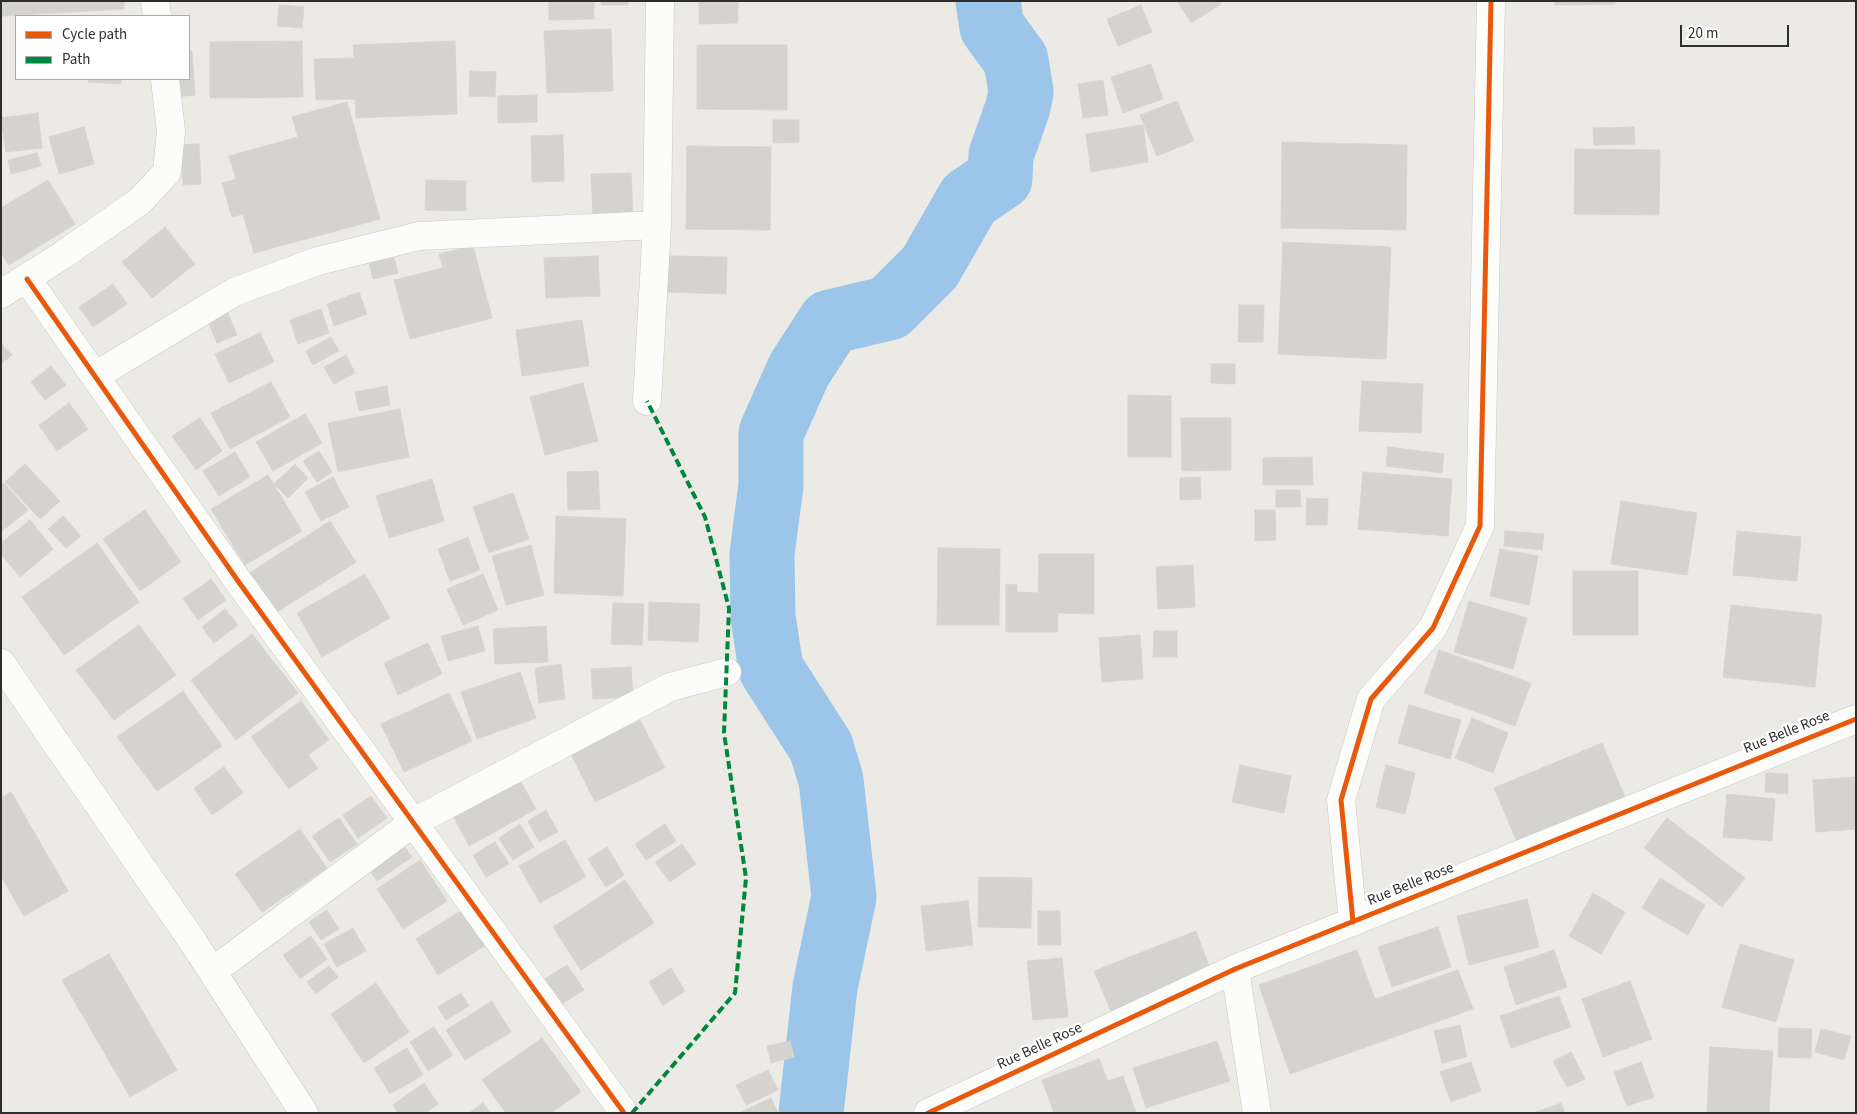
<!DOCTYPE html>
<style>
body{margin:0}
#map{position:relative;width:1857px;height:1114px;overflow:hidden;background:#eceae4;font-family:"Source Sans 3",sans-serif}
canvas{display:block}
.frame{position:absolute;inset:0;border:2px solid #2e2e2e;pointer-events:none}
.legend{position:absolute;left:15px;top:15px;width:175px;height:65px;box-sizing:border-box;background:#fff;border:1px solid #ababab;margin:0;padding:6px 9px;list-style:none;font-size:15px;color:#2e2e2e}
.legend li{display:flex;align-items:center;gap:10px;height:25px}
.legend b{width:25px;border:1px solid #ababab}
.scale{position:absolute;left:1680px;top:25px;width:109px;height:22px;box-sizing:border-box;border:2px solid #2e2e2e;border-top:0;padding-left:6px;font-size:15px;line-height:18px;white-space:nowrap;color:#2e2e2e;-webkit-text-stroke:4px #fff;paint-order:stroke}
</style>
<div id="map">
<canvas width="1857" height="1114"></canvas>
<div class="frame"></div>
<ul class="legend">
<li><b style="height:6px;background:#e8590c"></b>Cycle path</li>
<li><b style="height:6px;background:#00873e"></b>Path</li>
</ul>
<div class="scale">20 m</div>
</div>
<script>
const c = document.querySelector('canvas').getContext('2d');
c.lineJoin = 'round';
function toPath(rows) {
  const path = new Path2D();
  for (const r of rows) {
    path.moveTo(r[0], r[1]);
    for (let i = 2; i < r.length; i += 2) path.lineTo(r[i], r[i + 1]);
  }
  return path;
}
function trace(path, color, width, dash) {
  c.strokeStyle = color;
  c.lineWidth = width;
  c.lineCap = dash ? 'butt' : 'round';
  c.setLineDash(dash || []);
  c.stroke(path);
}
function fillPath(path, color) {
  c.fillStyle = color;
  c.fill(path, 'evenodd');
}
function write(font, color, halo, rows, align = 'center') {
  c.font = font + ' "Source Sans 3",sans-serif';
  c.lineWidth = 4.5;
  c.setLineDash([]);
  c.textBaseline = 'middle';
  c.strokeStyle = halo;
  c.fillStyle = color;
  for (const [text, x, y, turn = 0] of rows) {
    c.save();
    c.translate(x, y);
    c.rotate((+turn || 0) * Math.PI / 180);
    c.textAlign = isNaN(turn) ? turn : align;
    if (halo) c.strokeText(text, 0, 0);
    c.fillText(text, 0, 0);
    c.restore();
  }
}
trace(toPath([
 [811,1113,825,987,844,897,831,780,821,747,771,669,763,617,762,554,771,485,771,433,799,370,830,322,889,308,930,267,969,199,1000,178,1001,155,1018,107,1021,92,1016,60,992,27,988,1]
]), '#9bc6ea', 65);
const building = toPath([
 [1,1,124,1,124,9,2,16,1,1],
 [549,1,594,1,594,19,549,20,549,1],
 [601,1,628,1,628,5,601,5,601,1],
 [699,1,738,1,738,23,699,24,699,1],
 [1177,1,1219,1,1221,4,1191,23,1177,1],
 [1555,1,1615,1,1615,4,1555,5,1555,1],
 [279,5,304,7,302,28,277,26,279,5],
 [1141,5,1152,32,1118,46,1107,19,1141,5],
 [611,29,613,91,547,93,544,31,611,29],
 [302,41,303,97,210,98,210,42,302,41],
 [455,41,457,114,356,118,355,99,316,100,314,59,354,58,353,45,455,41],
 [697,45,787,45,787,110,697,109,697,45],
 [189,51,192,51,195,95,174,97,172,79,189,79,189,51],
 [1151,64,1163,99,1123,113,1111,77,1151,64],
 [470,71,496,72,495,97,469,96,470,71],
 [89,79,121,79,121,84,88,82,89,79],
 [1103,80,1108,115,1083,118,1078,84,1103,80],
 [537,95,537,122,498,123,498,96,537,95],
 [1177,101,1194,141,1157,156,1140,115,1177,101],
 [347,102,380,219,254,253,243,214,232,217,222,183,236,179,229,156,298,137,292,117,347,102],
 [38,113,42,148,6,152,1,118,38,113],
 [773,120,799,120,799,142,773,143,773,120],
 [1143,125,1148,162,1091,172,1086,134,1143,125],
 [84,127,94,164,59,174,49,137,84,127],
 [1634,127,1635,144,1594,145,1593,128,1634,127],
 [563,135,564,181,532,182,531,136,563,135],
 [1282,142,1407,145,1406,230,1281,228,1282,142],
 [199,144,201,184,183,185,181,145,199,144],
 [687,146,771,147,770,230,686,229,687,146],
 [1575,149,1660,150,1659,215,1574,214,1575,149],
 [37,153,41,166,11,174,8,160,37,153],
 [631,173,633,213,593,215,591,174,631,173],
 [48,180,75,224,9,265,1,253,1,208,48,180],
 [426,180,466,181,466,211,425,210,426,180],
 [165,227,195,264,152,298,122,262,165,227],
 [1283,242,1391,247,1386,359,1278,354,1283,242],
 [473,246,492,318,410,339,394,280,443,268,439,254,473,246],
 [393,254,398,273,373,279,368,259,393,254],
 [598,256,600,296,546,298,544,258,598,256],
 [667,256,727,257,726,294,667,292,667,256],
 [113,284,127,304,93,327,79,307,113,284],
 [359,292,367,314,334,326,327,304,359,292],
 [1239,305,1264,305,1263,342,1238,342,1239,305],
 [226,309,237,335,217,343,206,317,226,309],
 [321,309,329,333,298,344,290,320,321,309],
 [582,320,589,366,522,376,516,330,582,320],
 [260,333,274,362,229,383,215,354,260,333],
 [331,337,339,351,313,365,306,351,331,337],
 [1,343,12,355,1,364,1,343],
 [346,355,355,373,334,384,324,367,346,355],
 [1211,364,1235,364,1235,384,1211,383,1211,364],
 [51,366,66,385,45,400,31,382,51,366],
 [1362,381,1423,384,1421,433,1359,431,1362,381],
 [271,382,290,417,230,449,211,413,271,382],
 [583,383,598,441,545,455,530,397,583,383],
 [387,386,390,405,359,411,355,392,387,386],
 [1128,395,1171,396,1171,457,1128,457,1128,395],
 [69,403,88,429,57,451,39,425,69,403],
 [400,409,409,457,338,472,328,423,400,409],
 [305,414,322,443,273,471,256,442,305,414],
 [200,418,222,451,196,470,172,436,200,418],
 [1181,418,1231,418,1231,470,1182,471,1181,418],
 [1388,447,1444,454,1442,473,1386,466,1388,447],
 [319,451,332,472,317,482,303,461,319,451],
 [235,452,250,477,219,496,203,471,235,452],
 [1312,457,1313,485,1263,485,1263,458,1312,457],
 [25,464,60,501,40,519,5,482,25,464],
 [295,464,308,478,288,498,274,484,295,464],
 [598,471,600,509,568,510,567,472,598,471],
 [1363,472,1452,479,1448,536,1358,529,1363,472],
 [268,475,302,531,245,565,211,509,268,475],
 [333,477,349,507,321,521,305,492,333,477],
 [1200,477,1201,499,1180,500,1180,478,1200,477],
 [432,479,444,521,389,538,376,496,432,479],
 [4,483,28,510,1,532,1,486,4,483],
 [1276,490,1300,490,1301,507,1276,507,1276,490],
 [513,493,529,539,489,553,473,507,513,493],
 [1307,498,1328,499,1327,525,1306,525,1307,498],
 [1621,501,1697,513,1687,575,1611,564,1621,501],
 [145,510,181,562,140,591,103,539,145,510],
 [1255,510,1275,510,1276,540,1255,541,1255,510],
 [63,516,81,536,66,548,48,529,63,516],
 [556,516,626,519,623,596,554,593,556,516],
 [30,520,53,549,20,577,1,554,1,543,30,520],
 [330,521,356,562,274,614,248,574,330,521],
 [1505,531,1544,534,1542,550,1504,546,1505,531],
 [1737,531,1801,537,1797,581,1733,575,1737,531],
 [468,537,480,570,450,581,438,549,468,537],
 [97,543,139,602,64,655,22,597,97,543],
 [531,545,544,595,506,605,492,556,531,545],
 [938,548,1000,549,999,625,937,625,938,548],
 [1500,549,1538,556,1529,605,1490,596,1500,549],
 [1039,554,1094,554,1094,614,1058,613,1058,632,1006,632,1006,584,1017,585,1017,592,1038,593,1039,554],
 [1193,565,1195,607,1158,609,1156,567,1193,565],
 [1573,571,1638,571,1638,635,1573,635,1573,571],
 [365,574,390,618,322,657,297,613,365,574],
 [483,574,498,610,463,625,447,589,483,574],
 [211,579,226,600,198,620,183,599,211,579],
 [1469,601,1527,618,1513,669,1454,652,1469,601],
 [649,602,700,604,698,642,648,640,649,602],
 [613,603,644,604,642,645,611,644,613,603],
 [1731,605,1822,615,1815,687,1723,677,1731,605],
 [225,609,238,625,214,643,202,627,225,609],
 [139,625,176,675,114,720,76,670,139,625],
 [478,626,485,651,448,661,441,636,478,626],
 [546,626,548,662,495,664,493,629,546,626],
 [1154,631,1177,631,1177,657,1153,657,1154,631],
 [252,634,298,693,236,740,191,680,252,634],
 [1140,635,1143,679,1102,682,1099,638,1140,635],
 [428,643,442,674,398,695,384,663,428,643],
 [1439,650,1531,683,1515,726,1424,693,1439,650],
 [561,664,565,699,539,703,535,668,561,664],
 [631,667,633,697,593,699,591,669,631,667],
 [520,672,536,718,477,739,461,692,520,672],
 [183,691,222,746,157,791,117,737,183,691],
 [449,693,472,741,404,772,381,724,449,693],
 [301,701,329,740,308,755,318,768,289,789,251,737,301,701],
 [1409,705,1461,720,1450,759,1398,743,1409,705],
 [1472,718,1508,733,1493,773,1455,758,1472,718],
 [640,720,665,768,595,802,571,754,640,720],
 [1602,743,1625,797,1517,842,1494,788,1602,743],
 [1240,765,1291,776,1284,813,1232,802,1240,765],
 [1386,765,1415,773,1405,814,1376,807,1386,765],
 [224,767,243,793,212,815,194,788,224,767],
 [1766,773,1788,774,1788,794,1765,792,1766,773],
 [517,775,536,809,469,846,451,812,517,775],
 [1856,777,1856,829,1816,832,1813,780,1856,777],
 [11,792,68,891,24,916,1,876,1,798,11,792],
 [1727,794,1775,799,1772,841,1723,837,1727,794],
 [371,796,387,818,358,838,343,815,371,796],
 [546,810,558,832,539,842,528,821,546,810],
 [339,818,357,844,330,862,312,836,339,818],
 [1667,818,1745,878,1722,907,1644,848,1667,818],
 [520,824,534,847,513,860,499,838,520,824],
 [665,824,676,841,646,860,635,844,665,824],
 [300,829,327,868,262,912,235,874,300,829],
 [565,840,586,877,540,903,519,866,565,840],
 [495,842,509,864,486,877,473,855,495,842],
 [682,844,696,864,670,882,655,862,682,844],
 [404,846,412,857,377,881,369,870,404,846],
 [607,847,624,875,606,887,588,859,607,847],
 [420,860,447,901,403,929,377,889,420,860],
 [979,877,1032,878,1031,928,978,927,979,877],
 [1660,878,1705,905,1688,935,1642,908,1660,878],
 [625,880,654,923,581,970,553,927,625,880],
 [1593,893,1625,912,1601,954,1569,936,1593,893],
 [1527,899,1539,947,1469,965,1457,916,1527,899],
 [968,901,973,945,926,951,921,906,968,901],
 [464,909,486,945,438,975,416,939,464,909],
 [327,910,339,929,321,940,309,922,327,910],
 [1038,911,1060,911,1061,945,1038,945,1038,911],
 [1438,927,1451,967,1392,987,1378,947,1438,927],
 [353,928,366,951,337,967,324,944,353,928],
 [1196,931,1211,972,1111,1011,1094,971,1196,931],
 [311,936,327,959,300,979,283,955,311,936],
 [1740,944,1794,960,1776,1022,1722,1007,1740,944],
 [1357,950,1375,999,1458,970,1473,1009,1290,1074,1259,985,1357,950],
 [1554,950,1567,987,1516,1005,1504,967,1554,950],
 [109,954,177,1070,130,1097,62,980,109,954],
 [1062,958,1068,1017,1033,1020,1027,961,1062,958],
 [567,965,584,990,562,1004,545,979,567,965],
 [329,966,338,977,316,994,307,982,329,966],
 [671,968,685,991,663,1005,649,982,671,968],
 [1630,981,1652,1039,1603,1057,1582,999,1630,981],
 [376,983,409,1032,364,1063,331,1014,376,983],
 [461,993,469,1006,446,1020,438,1007,461,993],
 [1559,996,1571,1027,1511,1048,1500,1016,1559,996],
 [492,1001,511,1032,465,1060,446,1030,492,1001],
 [1460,1025,1467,1057,1442,1063,1434,1031,1460,1025],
 [434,1027,453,1055,428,1071,410,1042,434,1027],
 [1779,1028,1812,1029,1811,1058,1778,1057,1779,1028],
 [1821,1029,1851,1036,1844,1060,1815,1052,1821,1029],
 [542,1038,581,1092,551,1113,506,1113,482,1080,542,1038],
 [790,1041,794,1057,771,1063,767,1046,790,1041],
 [1217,1041,1230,1081,1146,1108,1133,1068,1217,1041],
 [1710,1047,1773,1051,1769,1113,1707,1113,1710,1047],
 [407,1048,423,1075,390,1094,374,1068,407,1048],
 [1571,1052,1585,1079,1567,1087,1553,1061,1571,1052],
 [1099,1059,1108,1081,1123,1076,1136,1113,1054,1113,1042,1080,1099,1059],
 [1471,1062,1481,1091,1451,1102,1440,1072,1471,1062],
 [1641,1062,1654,1097,1627,1106,1614,1072,1641,1062],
 [768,1070,778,1090,746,1105,736,1085,768,1070],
 [424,1083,438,1104,425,1113,398,1113,393,1105,424,1083],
 [771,1098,778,1113,739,1113,771,1098],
 [483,1103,490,1113,469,1113,483,1103],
 [1561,1103,1565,1113,1534,1113,1561,1103]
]);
fillPath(building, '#d5d3cf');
trace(building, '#d7d5d0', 1);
const minor = toPath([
 [155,1,157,16],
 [27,279,238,581,624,1113],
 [1,294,63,255,140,201,167,172,171,131,165,79],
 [95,376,234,292,318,261,419,236,657,225],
 [647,401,657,225,660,1],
 [1,663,193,942,304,1113],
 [1353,922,1341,800,1371,699,1433,628,1480,526,1491,1],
 [1235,969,1257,1113],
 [213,971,414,822,670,687,727,672],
 [928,1113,1235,969,1856,719]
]);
trace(minor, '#c9c8c8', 29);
trace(minor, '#fcfcfb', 28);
trace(toPath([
 [632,1113,735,993,746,878,724,733,729,608,705,517,647,401]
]), '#00873e', 4, [8, 4]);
trace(toPath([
 [27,279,238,581,624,1113],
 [1353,922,1341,800,1371,699,1433,628,1480,526,1491,1],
 [928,1113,1235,969,1856,719]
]), '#e8590c', 5);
write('15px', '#2e2e2e', '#fff', [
 ["Rue Belle Rose",1787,733,-22],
 ["Rue Belle Rose",1411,885,-22],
 ["Rue Belle Rose",1040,1047,-25]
]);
</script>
